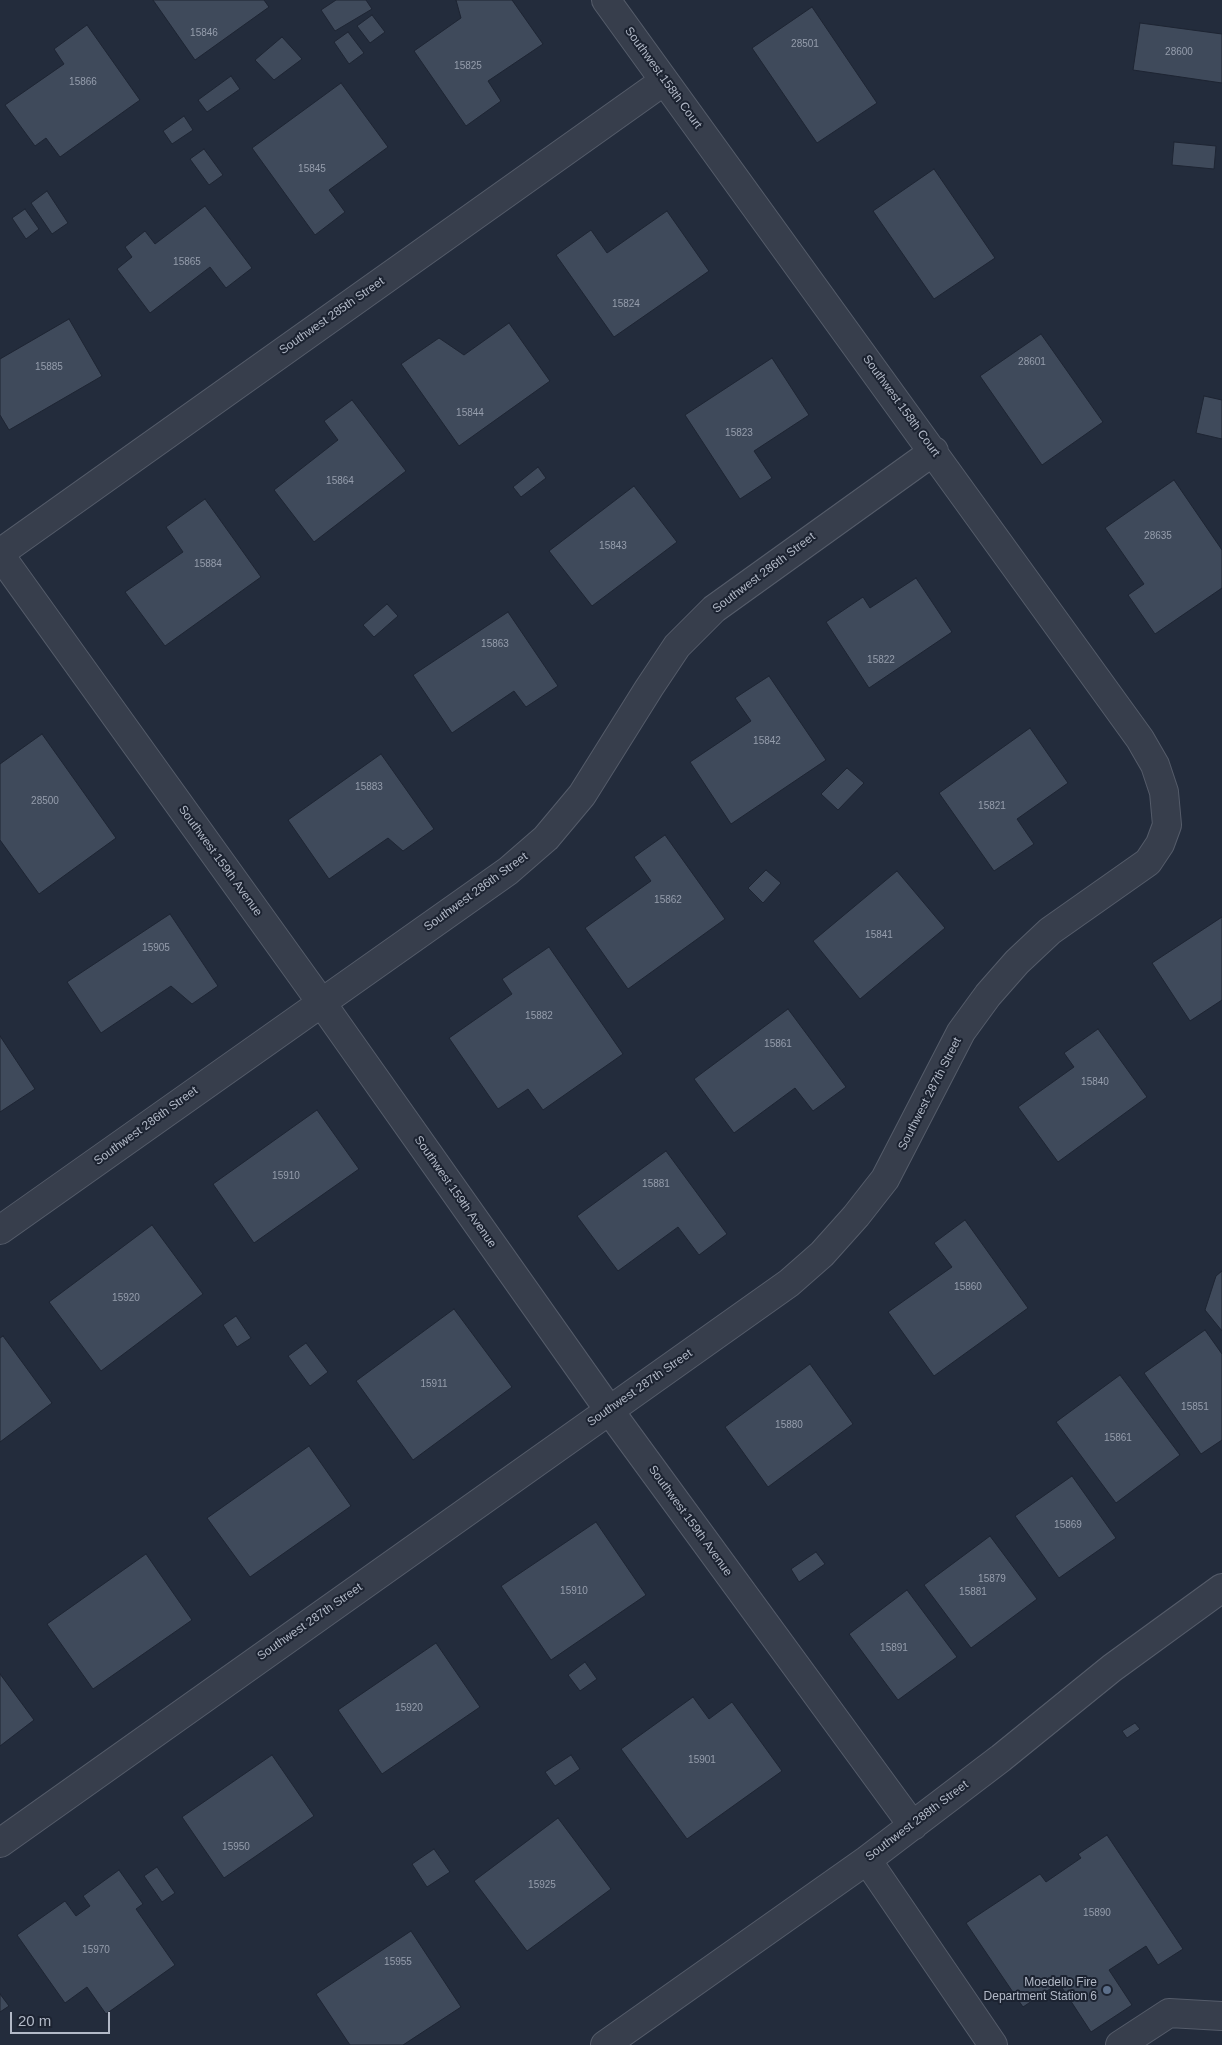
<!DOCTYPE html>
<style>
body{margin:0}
#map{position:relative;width:1222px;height:2045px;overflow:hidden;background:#232c3c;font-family:Helvetica,sans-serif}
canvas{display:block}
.scale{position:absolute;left:10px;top:2012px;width:100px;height:22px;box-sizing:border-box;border:2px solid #b2b9c7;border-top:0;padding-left:6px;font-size:15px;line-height:18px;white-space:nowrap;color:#b2b9c7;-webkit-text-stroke:4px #1c2331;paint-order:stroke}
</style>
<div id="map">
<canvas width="1222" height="2045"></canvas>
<div class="scale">20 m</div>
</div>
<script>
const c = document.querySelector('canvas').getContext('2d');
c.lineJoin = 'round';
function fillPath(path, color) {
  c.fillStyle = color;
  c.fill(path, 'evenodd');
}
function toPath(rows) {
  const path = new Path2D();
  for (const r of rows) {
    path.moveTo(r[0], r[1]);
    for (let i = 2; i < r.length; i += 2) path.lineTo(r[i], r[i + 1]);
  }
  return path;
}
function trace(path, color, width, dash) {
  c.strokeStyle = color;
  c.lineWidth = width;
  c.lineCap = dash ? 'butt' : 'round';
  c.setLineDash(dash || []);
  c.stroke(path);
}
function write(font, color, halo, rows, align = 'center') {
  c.font = font + ' Helvetica,sans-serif';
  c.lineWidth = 4;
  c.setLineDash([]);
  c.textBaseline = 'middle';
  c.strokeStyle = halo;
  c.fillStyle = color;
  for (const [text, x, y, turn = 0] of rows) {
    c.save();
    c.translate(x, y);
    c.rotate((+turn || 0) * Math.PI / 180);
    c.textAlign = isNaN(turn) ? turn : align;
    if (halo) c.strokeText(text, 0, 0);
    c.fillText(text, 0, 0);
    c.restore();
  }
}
const building = toPath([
 [153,0,264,0,269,7,195,60,153,0],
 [336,0,366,0,372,9,335,31,321,10,336,0],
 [456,0,512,0,543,44,488,81,501,101,466,126,414,51,461,18,456,0],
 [812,7,877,103,817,143,752,48,812,7],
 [372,15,385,32,370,43,357,26,372,15],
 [1140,23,1222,34,1222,83,1133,70,1140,23],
 [87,25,140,100,60,157,46,138,35,146,5,105,64,64,54,49,87,25],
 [348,32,364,53,349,64,334,42,348,32],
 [282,37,302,59,274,80,255,60,282,37],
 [231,76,240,89,207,112,198,100,231,76],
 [341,83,388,147,329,190,345,212,315,235,252,148,341,83],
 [184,116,193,130,172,144,163,131,184,116],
 [1174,142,1216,146,1214,169,1172,165,1174,142],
 [204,149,223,175,209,185,190,159,204,149],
 [934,169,995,258,934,299,873,211,934,169],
 [47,191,68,223,52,234,31,203,47,191],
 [205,206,252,268,226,288,210,267,150,313,117,269,132,257,125,247,145,231,155,244,205,206],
 [25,209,39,229,26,239,12,218,25,209],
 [667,211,709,271,614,337,556,255,591,230,607,253,667,211],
 [69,319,102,376,9,430,0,415,0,359,69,319],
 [509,323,550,381,459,446,401,364,439,338,464,355,509,323],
 [1041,334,1103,422,1042,465,980,376,1041,334],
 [772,358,809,415,754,451,772,478,740,499,685,415,772,358],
 [1204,396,1222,400,1222,439,1196,433,1204,396],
 [352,400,406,471,314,542,274,490,338,440,324,421,352,400],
 [538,467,546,478,521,497,513,487,538,467],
 [1174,480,1222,550,1222,588,1155,634,1128,595,1144,584,1105,528,1174,480],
 [634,486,677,542,592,606,549,551,634,486],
 [205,499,261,577,165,646,125,592,183,552,166,527,205,499],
 [916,578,952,632,869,688,826,622,863,597,870,608,916,578],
 [387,604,398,616,374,637,363,625,387,604],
 [508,612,558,686,526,707,514,691,452,733,413,675,508,612],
 [769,676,826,760,731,824,690,762,751,721,735,698,769,676],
 [1030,728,1068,783,1017,819,1034,844,994,871,939,793,1030,728],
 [42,734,116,838,39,894,0,840,0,764,42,734],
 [381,754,434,829,403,851,388,838,329,879,288,820,381,754],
 [847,768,864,783,838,810,821,794,847,768],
 [665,835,725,919,628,989,585,928,651,881,634,857,665,835],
 [766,870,781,883,763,903,748,888,766,870],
 [897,871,945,928,860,999,813,941,897,871],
 [170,914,218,986,192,1004,171,986,101,1033,67,982,170,914],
 [1222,917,1222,1000,1190,1021,1152,963,1222,917],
 [549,947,623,1054,543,1110,528,1089,498,1109,449,1038,512,994,502,979,549,947],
 [788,1009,846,1087,813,1111,795,1088,734,1133,694,1079,788,1009],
 [1098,1029,1147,1097,1058,1162,1018,1107,1074,1067,1064,1053,1098,1029],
 [0,1036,35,1089,0,1112,0,1036],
 [317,1110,359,1169,254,1243,213,1184,317,1110],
 [666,1151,727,1234,699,1255,678,1227,618,1271,577,1216,666,1151],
 [965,1220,1028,1308,934,1376,888,1312,952,1267,934,1243,965,1220],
 [152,1225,203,1294,101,1371,49,1302,152,1225],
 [1222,1271,1222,1331,1205,1310,1216,1276,1222,1271],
 [454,1309,512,1387,413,1460,356,1381,454,1309],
 [236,1316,251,1338,237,1347,223,1325,236,1316],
 [1205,1330,1222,1354,1222,1440,1201,1454,1144,1373,1205,1330],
 [3,1336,52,1403,0,1442,0,1338,3,1336],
 [306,1343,328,1372,310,1386,288,1356,306,1343],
 [810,1364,853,1424,768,1487,725,1427,810,1364],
 [1120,1375,1180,1455,1116,1503,1056,1422,1120,1375],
 [309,1446,351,1506,250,1577,207,1518,309,1446],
 [1072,1476,1116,1538,1059,1578,1015,1516,1072,1476],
 [596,1522,646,1595,551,1660,501,1586,596,1522],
 [990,1536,1037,1599,971,1648,924,1585,990,1536],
 [816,1552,825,1564,799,1582,791,1569,816,1552],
 [146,1554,192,1620,93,1689,47,1624,146,1554],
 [907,1590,957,1657,898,1700,849,1634,907,1590],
 [436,1643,480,1707,382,1774,338,1710,436,1643],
 [585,1662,597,1679,580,1691,568,1675,585,1662],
 [0,1674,34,1720,0,1746,0,1674],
 [693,1697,709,1719,732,1702,782,1771,687,1839,621,1749,693,1697],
 [1135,1723,1140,1729,1127,1738,1122,1731,1135,1723],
 [272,1755,314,1816,224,1878,182,1817,272,1755],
 [571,1755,580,1769,555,1786,545,1772,571,1755],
 [558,1818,611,1889,527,1951,474,1881,558,1818],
 [1107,1835,1183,1949,1158,1965,1146,1946,1109,1970,1132,2005,1091,2032,1059,1983,1023,2007,966,1923,1040,1874,1046,1882,1081,1858,1078,1854,1107,1835],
 [434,1849,450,1872,427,1887,412,1864,434,1849],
 [157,1867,175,1893,162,1902,144,1876,157,1867],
 [119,1870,143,1904,136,1909,175,1965,106,2014,87,1987,65,2003,17,1935,65,1901,76,1916,90,1906,83,1896,119,1870],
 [411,1931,461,2007,403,2045,350,2045,316,1994,411,1931],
 [0,1994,9,2006,0,2012,0,1994]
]);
fillPath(building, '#3f4a5b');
trace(building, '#1e2533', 1);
const minor = toPath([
 [0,553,664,81],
 [0,555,321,1002,609,1410,913,1826],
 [0,1230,508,871,546,838,582,795,649,688,677,646,714,609,934,451],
 [0,1843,789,1283,822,1254,856,1216,885,1179,961,1032,988,995,1017,962,1050,931,1148,862,1160,844,1167,825,1164,792,1155,765,1140,739,606,0],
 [867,1860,993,2045],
 [605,2045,867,1860,1001,1758,1112,1668,1222,1588],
 [1120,2045,1169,2013,1222,2016]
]);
trace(minor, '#555c6a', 30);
trace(minor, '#373e4c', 28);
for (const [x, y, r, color] of [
 [1107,1990,5,"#5c6f8a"]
]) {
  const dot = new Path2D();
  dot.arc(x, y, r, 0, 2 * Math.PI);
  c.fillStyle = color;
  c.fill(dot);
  trace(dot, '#1c2331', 2);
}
write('10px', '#959dac', null, [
 ["15846",204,33],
 ["28501",805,44],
 ["28600",1179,52],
 ["15825",468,66],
 ["15866",83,82],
 ["15845",312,169],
 ["15865",187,262],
 ["15824",626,304],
 ["28601",1032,362],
 ["15885",49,367],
 ["15844",470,413],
 ["15823",739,433],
 ["15864",340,481],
 ["28635",1158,536],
 ["15843",613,546],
 ["15884",208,564],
 ["15863",495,644],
 ["15822",881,660],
 ["15842",767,741],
 ["15883",369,787],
 ["28500",45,801],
 ["15821",992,806],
 ["15862",668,900],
 ["15841",879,935],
 ["15905",156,948],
 ["15882",539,1016],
 ["15861",778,1044],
 ["15840",1095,1082],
 ["15910",286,1176],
 ["15881",656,1184],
 ["15860",968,1287],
 ["15920",126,1298],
 ["15911",434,1384],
 ["15851",1195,1407],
 ["15880",789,1425],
 ["15861",1118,1438],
 ["15869",1068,1525],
 ["15879",992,1579],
 ["15910",574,1591],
 ["15881",973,1592],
 ["15891",894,1648],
 ["15920",409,1708],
 ["15901",702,1760],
 ["15950",236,1847],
 ["15925",542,1885],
 ["15890",1097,1913],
 ["15970",96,1950],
 ["15955",398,1962]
]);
write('12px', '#b2b9c7', '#1c2331', [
 ["Southwest 158th Court",663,78,54],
 ["Southwest 285th Street",332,316,-35],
 ["Southwest 158th Court",901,406,54],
 ["Southwest 286th Street",764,573,-37],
 ["Southwest 159th Avenue",220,861,54],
 ["Southwest 286th Street",476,892,-36],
 ["Southwest 287th Street",930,1094,-63],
 ["Southwest 286th Street",146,1126,-36],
 ["Southwest 159th Avenue",455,1192,55],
 ["Southwest 287th Street",640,1388,-35],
 ["Southwest 159th Avenue",690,1521,54],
 ["Southwest 287th Street",310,1622,-35],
 ["Southwest 288th Street",917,1821,-37]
]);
write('12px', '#b2b9c7', '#1c2331', [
 ["Moedello Fire",1097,1983],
 ["Department Station 6",1097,1997]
], 'right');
</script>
